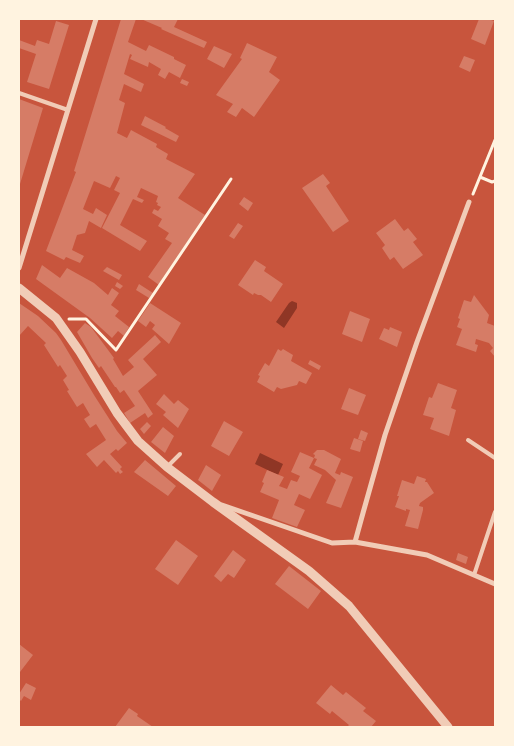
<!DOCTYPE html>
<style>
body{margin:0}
#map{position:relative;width:514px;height:746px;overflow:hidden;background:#c8553d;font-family:"Space Grotesk",sans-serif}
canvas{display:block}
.frame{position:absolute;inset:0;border:20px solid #fff3e0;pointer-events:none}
</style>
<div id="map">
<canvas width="514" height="746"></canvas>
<div class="frame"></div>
</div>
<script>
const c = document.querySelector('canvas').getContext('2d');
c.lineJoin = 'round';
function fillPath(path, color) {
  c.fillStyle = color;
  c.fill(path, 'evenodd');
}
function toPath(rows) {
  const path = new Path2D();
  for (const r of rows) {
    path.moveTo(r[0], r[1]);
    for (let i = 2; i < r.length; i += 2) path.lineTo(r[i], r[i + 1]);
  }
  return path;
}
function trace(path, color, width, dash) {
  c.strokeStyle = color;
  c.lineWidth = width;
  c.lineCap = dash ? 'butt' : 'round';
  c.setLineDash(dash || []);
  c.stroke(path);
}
fillPath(toPath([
 [292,301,297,303,297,308,284,328,276,322,289,303],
 [260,453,283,464,278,475,255,464]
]), '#8f3625');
fillPath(toPath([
 [121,19,136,19,128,42,146,51,149,45,174,57,174,59,186,65,180,78,169,72,165,79,158,75,161,69,149,62,148,67,130,59,132,55,130,54,124,74,144,84,141,92,124,84,119,100,125,103,117,133,127,138,131,130,157,144,156,147,168,154,166,159,195,174,178,198,205,215,159,285,148,277,172,243,165,239,169,233,158,226,162,219,152,213,154,209,158,211,161,207,157,205,158,203,156,202,158,196,141,188,137,197,144,200,142,203,133,199,120,225,147,241,140,251,102,228,120,193,114,190,120,178,116,176,110,188,94,181,83,209,93,214,96,208,107,215,101,228,89,221,85,233,77,235,72,250,84,256,80,263,66,257,64,260,46,251,76,172,74,171],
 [141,19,178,19,174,27,207,42,204,48,161,29,162,28],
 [479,19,488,19,494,21,485,45,471,39],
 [56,21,69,25,49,89,27,82,36,54,19,48,19,40,35,46,37,40,49,44],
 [247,43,277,57,269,72,280,80,254,117,242,108,236,117,227,112,233,104,216,95,242,59,240,58],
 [214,46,232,54,224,68,207,59],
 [464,56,475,60,470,72,459,67],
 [182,79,189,82,187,86,180,83],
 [19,99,43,108,20,184,19,183,20,104],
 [145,116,166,127,165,128,179,136,176,142,141,125],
 [323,174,330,183,326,186,349,221,333,232,302,188],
 [244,197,253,203,248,211,239,204],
 [395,219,404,231,408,228,417,239,413,242,423,255,403,269,394,257,390,260,382,248,385,245,376,233],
 [238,223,243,226,234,239,229,236],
 [255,260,266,267,264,271,283,284,271,302,261,295,258,295,254,293,253,295,238,285],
 [42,265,60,278,67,268,94,283,108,295,112,288,119,293,111,305,119,311,115,316,129,327,124,336,118,331,112,338,90,318,36,279],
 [107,267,122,275,119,280,103,271],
 [117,282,123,286,120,289,115,286],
 [139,284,153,293,149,298,136,290],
 [474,295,489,315,487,323,495,326,495,357,490,351,493,348,489,343,476,339,475,344,478,345,476,352,456,345,462,329,457,327,460,319,458,318,464,300,471,302],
 [19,303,38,316,56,333,61,340,94,395,117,431,127,443,118,451,116,449,110,454,122,467,120,469,123,472,120,474,118,471,116,473,104,460,97,467,86,454,106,440,96,424,90,428,84,419,90,415,83,403,77,407,67,391,69,390,63,380,67,376,60,365,58,367,44,345,46,343,28,326,19,336],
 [150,303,181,323,169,344,152,329,155,325,150,321,146,327,138,321],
 [350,311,370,319,362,342,342,334],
 [85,323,91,327,114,358,113,359,123,376,134,367,128,360,154,336,155,335,161,342,143,359,157,375,138,391,153,414,148,418,145,413,130,423,124,413,135,406,124,390,120,393,116,387,115,387,101,366,99,368,92,358,77,332],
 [390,327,402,332,397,347,379,339,384,328,389,330],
 [278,349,281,351,283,349,293,355,291,361,312,373,306,384,299,381,297,385,281,389,277,387,274,392,257,382,260,376,258,375,265,363,269,366],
 [310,360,321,366,319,370,308,364],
 [438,383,457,390,451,408,456,410,449,436,430,429,434,418,423,415,429,397,432,398],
 [349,388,366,395,358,415,341,409],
 [164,394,174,404,178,400,189,409,178,428,163,415,166,412,156,404],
 [224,421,243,432,229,456,211,446],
 [147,422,151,426,144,434,140,429],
 [163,427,174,436,165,453,151,442],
 [361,430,368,433,365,441,358,439],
 [354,438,363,441,360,452,350,449],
 [317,450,324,450,341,459,335,473,340,475,341,472,353,477,341,508,326,503,336,480,325,470,314,465,317,459,314,458,315,455,313,454],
 [300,452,314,458,309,468,322,475,310,499,299,494,294,505,305,510,297,527,272,518,279,500,260,492,264,483,262,482,267,470,284,477,279,486,287,489,291,480,297,482,300,476,291,472],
 [145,460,176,486,168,496,134,472],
 [206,465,221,475,212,491,198,480],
 [417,476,426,479,425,482,427,482,434,493,420,503,419,506,423,507,423,510,418,529,405,526,410,510,406,509,406,511,395,507,399,496,397,496,402,480,414,484],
 [176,540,198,556,178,585,155,569],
 [233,550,246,560,234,578,228,574,221,582,214,576],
 [458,553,468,557,466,564,456,560],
 [289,566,321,591,308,609,275,584],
 [19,644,33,655,20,672,19,671],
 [26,683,36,688,31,700,24,696,21,701,19,699,19,694],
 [331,685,343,695,346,692,366,708,363,711,376,721,371,727,347,727,349,725,332,711,330,714,316,703],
 [129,708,138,714,137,716,153,727,115,727]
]), '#d67c66');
trace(toPath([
 [480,177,492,182,495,181],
 [473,194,495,140],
 [69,319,86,319,116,350,231,179]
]), '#fff3e0', 3);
trace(toPath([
 [19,93,68,110],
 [468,440,495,458],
 [167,467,180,454],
 [474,575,495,512]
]), '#f1ccb7', 4);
trace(toPath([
 [19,268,96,19],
 [222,505,332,543,355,542,427,555,495,584],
 [355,542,363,513,385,435,417,342,469,202]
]), '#f1ccb7', 5);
trace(toPath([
 [19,288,56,318,80,352,117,413,138,441,167,467,213,502,309,571,349,606,448,727]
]), '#f1ccb7', 9);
</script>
